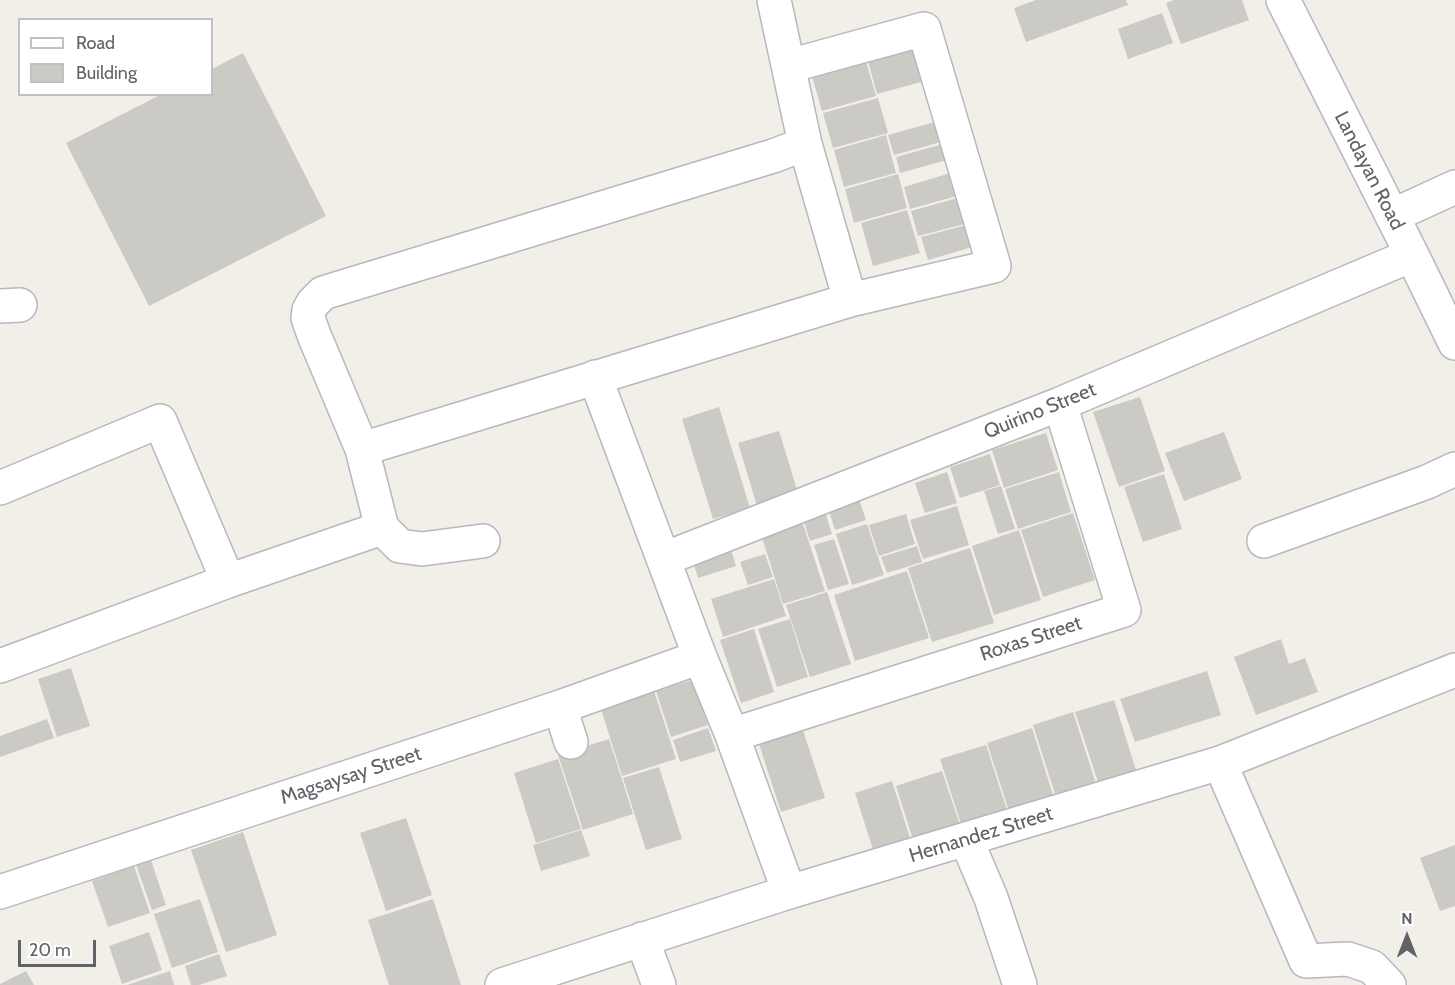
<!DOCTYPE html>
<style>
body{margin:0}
#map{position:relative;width:1455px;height:985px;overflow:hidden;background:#f1efe8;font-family:Cabin,sans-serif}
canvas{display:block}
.legend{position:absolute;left:18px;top:18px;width:195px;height:78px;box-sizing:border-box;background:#fff;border:2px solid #bfc1c3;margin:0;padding:8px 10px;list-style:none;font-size:18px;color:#5f6368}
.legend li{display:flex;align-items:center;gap:12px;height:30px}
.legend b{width:30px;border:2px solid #bfc1c3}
.north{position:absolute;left:1377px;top:907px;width:60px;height:60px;-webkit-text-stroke:4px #fff;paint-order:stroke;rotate:0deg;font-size:16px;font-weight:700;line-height:24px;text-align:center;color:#5f6368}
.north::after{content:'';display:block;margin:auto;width:21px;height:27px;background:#5f6368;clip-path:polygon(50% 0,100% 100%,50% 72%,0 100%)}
.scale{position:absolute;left:18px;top:940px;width:78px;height:27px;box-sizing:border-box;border:3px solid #5f6368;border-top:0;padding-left:8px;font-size:18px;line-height:21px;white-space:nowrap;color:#5f6368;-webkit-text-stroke:4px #fff;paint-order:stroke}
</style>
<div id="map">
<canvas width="1455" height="985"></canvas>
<ul class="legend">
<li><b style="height:8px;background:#fff"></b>Road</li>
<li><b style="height:16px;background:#cccac5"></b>Building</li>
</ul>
<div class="north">N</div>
<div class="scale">20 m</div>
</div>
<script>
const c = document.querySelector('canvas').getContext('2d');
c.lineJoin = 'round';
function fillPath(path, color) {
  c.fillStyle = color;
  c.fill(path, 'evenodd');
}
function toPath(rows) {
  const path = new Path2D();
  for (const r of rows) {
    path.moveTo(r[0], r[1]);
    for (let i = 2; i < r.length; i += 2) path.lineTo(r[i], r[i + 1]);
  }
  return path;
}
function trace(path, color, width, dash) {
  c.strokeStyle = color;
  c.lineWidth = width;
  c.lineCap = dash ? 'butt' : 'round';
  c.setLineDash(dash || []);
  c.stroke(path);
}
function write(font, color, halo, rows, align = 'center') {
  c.font = font + ' Cabin,sans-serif';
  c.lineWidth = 5;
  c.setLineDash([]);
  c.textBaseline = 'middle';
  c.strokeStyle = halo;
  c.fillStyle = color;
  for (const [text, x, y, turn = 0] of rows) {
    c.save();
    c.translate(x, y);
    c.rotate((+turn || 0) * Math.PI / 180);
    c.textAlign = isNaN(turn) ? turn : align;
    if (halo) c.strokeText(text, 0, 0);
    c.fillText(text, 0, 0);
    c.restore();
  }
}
fillPath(toPath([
 [1036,0,1126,0,1128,5,1026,42,1014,8],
 [1174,0,1242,0,1249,20,1181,44,1166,3],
 [1162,13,1173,43,1128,59,1118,29],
 [920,36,932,79,877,94,865,50],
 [863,51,876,96,822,111,809,66],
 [243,53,326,216,149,306,66,143,162,94,212,94,212,69],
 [878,98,888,133,833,148,823,113],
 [942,120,948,140,894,155,888,135],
 [886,135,896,173,844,187,834,150],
 [943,144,947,160,900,173,896,157],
 [957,171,964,194,910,209,904,187],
 [898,174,907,208,854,223,845,189],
 [961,197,968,223,918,236,911,211],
 [907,210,920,253,873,266,861,223],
 [970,224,976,246,928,260,921,237],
 [1140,397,1165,471,1119,487,1093,412],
 [719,407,750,508,713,519,682,419],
 [779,431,798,493,757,506,738,443],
 [1224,432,1242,479,1184,501,1165,453],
 [1046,433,1058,470,1004,488,992,450],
 [990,454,1000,485,960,498,950,467],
 [947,472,957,503,925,513,915,483],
 [1059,472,1071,512,1018,529,1005,489],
 [1164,474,1182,529,1143,542,1124,487],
 [1001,486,1015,529,998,534,984,491],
 [858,496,866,520,835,530,827,505],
 [957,506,969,545,923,559,910,520],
 [824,508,832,534,810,541,802,515],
 [1073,513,1095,580,1043,597,1021,530],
 [906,514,915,544,879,556,869,525],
 [800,515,825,591,783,604,759,528],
 [867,524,884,575,852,585,836,534],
 [1019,530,1041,600,994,615,972,546],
 [834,539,849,584,828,590,814,545],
 [728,540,736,566,698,578,690,552],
 [917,546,922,562,887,573,881,557],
 [970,548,994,623,932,642,908,568],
 [765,554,773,577,748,585,740,562],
 [907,571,929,638,855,661,834,595],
 [774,579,786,616,723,637,711,599],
 [827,592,851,664,810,677,786,605],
 [790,619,808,677,777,687,758,629],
 [754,629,774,692,741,703,720,640],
 [1281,639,1289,664,1305,658,1318,692,1256,715,1234,657],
 [71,668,90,726,57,737,38,679],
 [1207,671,1221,715,1135,742,1120,699],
 [692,680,708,725,671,737,656,691],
 [654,691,676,759,622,776,601,709],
 [1114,700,1136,770,1098,782,1075,712],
 [1073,712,1096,784,1056,797,1033,725],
 [47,719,54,738,0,757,0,736],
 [802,727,825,798,781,812,758,741],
 [708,728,716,751,680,762,673,740],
 [1032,728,1054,798,1009,811,987,743],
 [609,739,633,814,583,830,558,755],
 [986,745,1008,813,962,827,940,759],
 [558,759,581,829,536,843,514,773],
 [659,767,682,839,646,850,623,778],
 [942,771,961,828,914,843,896,786],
 [892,781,912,844,875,856,855,793],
 [406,818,432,895,386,911,360,833],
 [581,830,590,856,541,871,533,845],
 [243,832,277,935,226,952,191,850],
 [1455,845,1455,906,1440,911,1420,858],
 [151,860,166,905,152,910,136,865],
 [134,866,150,913,108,927,92,881],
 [200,899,218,952,172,968,154,914],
 [433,899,461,985,389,985,368,920],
 [149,932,162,970,122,984,109,946],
 [219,954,227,976,199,985,191,985,185,966],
 [26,971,34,985,0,985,0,984],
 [170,971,174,985,127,985]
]), '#cccac5');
const minor = toPath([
 [774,0,805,144],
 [1283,0,1412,255,1455,343],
 [1392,216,1455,187],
 [0,306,20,305],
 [595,377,700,657,732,735,789,892],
 [362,449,850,300,994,266,924,29,789,66],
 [0,488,160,421,228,581],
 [382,528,362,449,314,335,308,318,309,310,313,303,323,293,773,156,805,144,850,300],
 [1264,541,1427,482,1455,469],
 [664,559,1060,404,1412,255],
 [0,666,228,581,382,528,400,546,422,549,483,541],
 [560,707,571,742],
 [732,735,1124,610,1060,404],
 [1220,763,1306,961,1348,959,1372,967,1389,985],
 [966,839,991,898,1020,985],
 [0,892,560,707,700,657],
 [642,939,659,985],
 [502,985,789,892,1220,763,1455,670]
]);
trace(minor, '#b5b8bc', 36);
trace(minor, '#fff', 33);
write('20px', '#5f6368', '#fff', [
 ["Landayan Road",1369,171,63],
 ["Quirino Street",1040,411,-22],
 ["Roxas Street",1031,639,-18],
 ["Magsaysay Street",351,776,-18],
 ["Hernandez Street",981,835,-17]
]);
</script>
